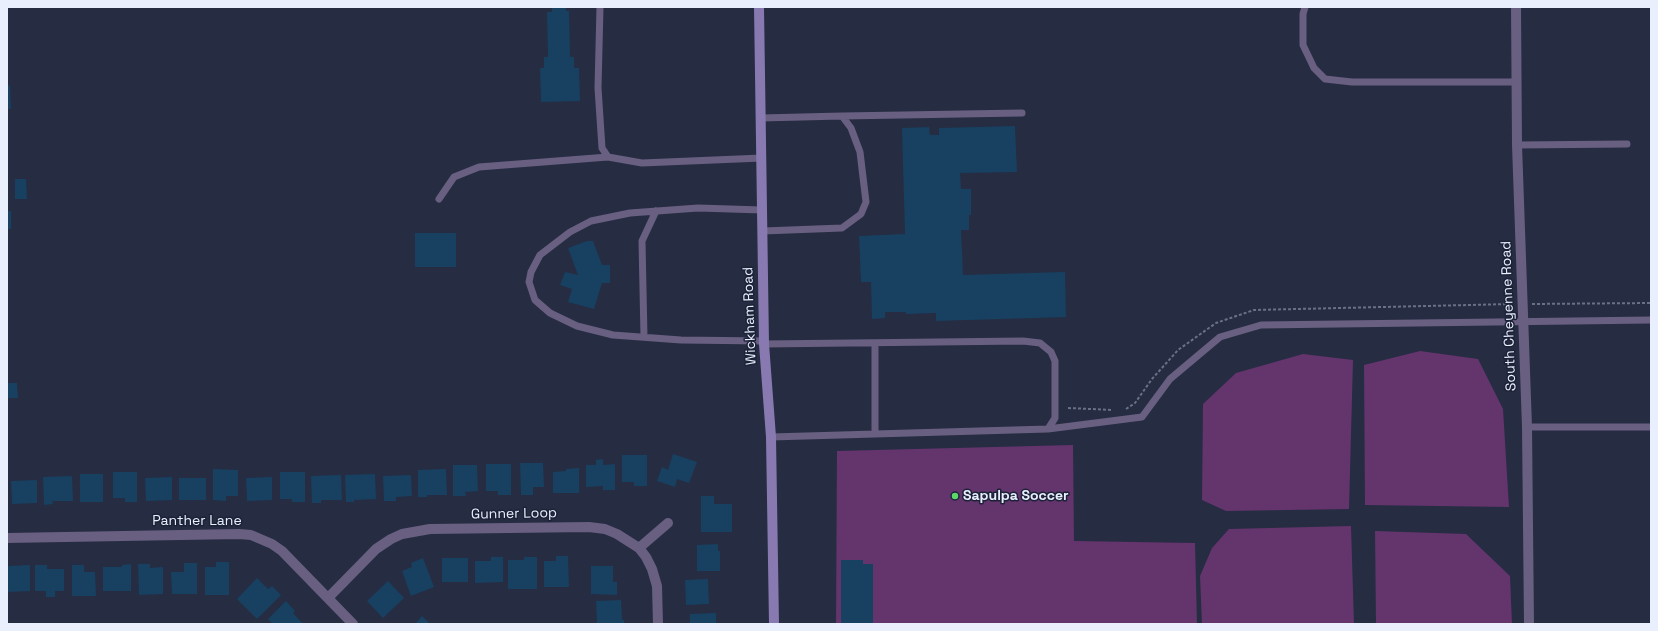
<!DOCTYPE html>
<style>
body{margin:0}
#map{position:relative;width:1658px;height:631px;overflow:hidden;background:#262c42;font-family:"Space Grotesk",sans-serif}
canvas{display:block}
.frame{position:absolute;inset:0;border:8px solid #eaeffe;pointer-events:none}
</style>
<div id="map">
<canvas width="1658" height="631"></canvas>
<div class="frame"></div>
</div>
<script>
const c = document.querySelector('canvas').getContext('2d');
c.lineJoin = 'round';
function fillPath(path, color) {
  c.fillStyle = color;
  c.fill(path, 'evenodd');
}
function toPath(rows) {
  const path = new Path2D();
  for (const r of rows) {
    path.moveTo(r[0], r[1]);
    for (let i = 2; i < r.length; i += 2) path.lineTo(r[i], r[i + 1]);
  }
  return path;
}
function trace(path, color, width, dash) {
  c.strokeStyle = color;
  c.lineWidth = width;
  c.lineCap = dash ? 'butt' : 'round';
  c.setLineDash(dash || []);
  c.stroke(path);
}
function write(font, color, halo, rows, align = 'center') {
  c.font = font + ' "Space Grotesk",sans-serif';
  c.lineWidth = 3;
  c.setLineDash([]);
  c.textBaseline = 'middle';
  c.strokeStyle = halo;
  c.fillStyle = color;
  for (const [text, x, y, turn = 0] of rows) {
    c.save();
    c.translate(x, y);
    c.rotate((+turn || 0) * Math.PI / 180);
    c.textAlign = isNaN(turn) ? turn : align;
    if (halo) c.strokeText(text, 0, 0);
    c.fillText(text, 0, 0);
    c.restore();
  }
}
fillPath(toPath([
 [1420,351,1478,359,1503,409,1509,507,1365,505,1364,365],
 [1303,354,1353,360,1349,509,1226,511,1202,500,1203,404,1236,373],
 [1073,445,1074,541,1195,543,1197,624,836,624,837,451],
 [1351,526,1354,624,1202,624,1200,576,1212,548,1229,529],
 [1375,531,1466,534,1510,576,1512,624,1376,624]
]), '#64346d');
fillPath(toPath([
 [552,7,566,7,566,11,569,11,570,57,574,57,574,68,579,68,580,101,541,102,540,68,544,68,544,57,548,57,547,12,552,12],
 [10,85,11,109,7,109,7,86],
 [1015,126,1017,172,960,173,961,189,971,189,971,215,969,215,969,230,961,230,963,275,1065,272,1066,317,936,321,936,313,906,314,906,312,885,312,885,318,872,319,871,282,861,282,859,236,905,234,902,128,929,127,930,135,939,135,939,128],
 [15,179,26,179,27,199,15,199],
 [7,211,11,211,11,229,7,229],
 [415,233,456,233,456,267,415,267],
 [587,241,593,241,602,265,610,265,610,283,602,283,594,309,568,302,572,289,560,285,565,272,578,275,568,248],
 [7,383,17,383,18,398,7,398],
 [673,454,697,462,689,483,677,479,675,487,657,481,662,467,668,470],
 [622,455,647,455,647,486,634,486,634,482,622,482],
 [603,459,603,465,615,464,615,490,603,490,603,486,586,487,586,465,596,465,596,460],
 [520,463,543,463,544,487,533,487,533,495,521,495],
 [486,464,511,464,511,495,498,495,498,491,486,491],
 [453,465,477,465,478,491,465,492,466,496,453,496],
 [579,468,579,493,553,493,553,472,566,471,566,469],
 [213,469,238,470,238,496,226,496,226,501,213,500],
 [446,469,447,495,427,495,427,497,418,497,418,470],
 [113,472,137,472,137,502,125,502,125,498,113,498],
 [280,472,305,472,305,502,292,502,292,499,280,499],
 [80,474,103,474,103,502,80,502],
 [375,474,376,499,354,500,354,502,346,502,345,475],
 [341,475,342,500,321,500,321,503,312,503,311,476],
 [411,475,412,496,396,497,396,501,384,501,383,476],
 [72,476,73,501,52,501,53,504,44,505,43,477],
 [172,477,172,500,146,501,145,478],
 [272,477,272,500,247,501,246,478],
 [179,478,206,478,206,500,179,500],
 [37,480,37,503,12,504,11,481],
 [701,496,714,496,714,504,732,504,732,532,701,532],
 [718,544,718,551,720,551,720,571,697,571,697,545],
 [556,556,568,556,569,587,544,587,544,561,556,561],
 [491,557,503,557,503,582,475,583,475,561,491,561],
 [524,557,537,557,537,589,508,589,508,560,524,560],
 [423,558,434,587,411,596,402,571,412,567,411,563],
 [442,558,468,558,468,582,442,582],
 [841,560,863,560,863,564,873,564,873,624,841,624],
 [216,562,229,562,229,595,205,595,205,567,216,567],
 [184,563,197,563,197,594,172,594,171,572,184,572],
 [131,564,131,591,103,591,103,567,122,567,122,565],
 [138,564,150,564,150,568,163,567,163,594,139,595],
 [30,565,30,591,7,592,8,566],
 [35,565,47,565,47,569,64,569,64,591,55,591,55,597,46,597,46,591,35,591],
 [72,565,84,565,84,572,95,572,96,596,72,596],
 [591,566,613,566,613,582,617,582,617,595,591,594],
 [257,578,268,589,272,586,281,595,257,619,237,599],
 [708,579,709,604,686,605,685,580],
 [388,581,404,598,383,618,367,601],
 [621,600,622,620,624,620,624,624,597,624,596,601],
 [286,601,295,611,293,613,303,624,273,624,268,619],
 [716,613,716,624,690,624,690,614],
 [422,616,430,624,415,624]
]), '#184061');
trace(toPath([
 [1532,304,1651,303],
 [1068,408,1113,410],
 [1126,409,1135,403,1152,379,1178,350,1216,323,1254,310,1512,304]
]), '#6b7184', 2, [3, 2]);
trace(toPath([
 [600,7,598,88,602,148,608,157,642,163,762,158],
 [1305,7,1303,14,1303,45,1314,68,1325,79,1352,82,1516,82],
 [842,116,1022,113],
 [761,118,842,116,851,128,860,152,866,202,861,214,842,228,763,231],
 [1517,145,1627,144],
 [439,199,454,177,479,167,608,157],
 [762,210,698,208,630,213,591,221,570,232,540,255,531,272,529,282,535,300,550,313,577,326,613,335,681,340,764,341],
 [644,337,642,241,656,211],
 [764,344,1023,341,1040,343,1051,352,1055,361,1055,418,1048,429,771,437],
 [1527,427,1651,427],
 [1048,429,1142,417,1170,379,1220,337,1261,325,1651,320],
 [875,433,875,343]
]), '#685f81', 7);
trace(toPath([
 [1516,7,1517,145,1527,427,1529,624],
 [7,538,239,534,251,535,272,544,282,551,353,624],
 [639,548,668,523],
 [328,598,376,549,391,539,402,534,430,529,589,527,605,529,617,534,639,548,646,557,652,569,657,586,658,624]
]), '#685f81', 10);
trace(toPath([
 [759,7,764,344,771,437,774,624]
]), '#887ab0', 10);
for (const [x, y, r, color] of [
 [955,496,4,"#5dd56d"]
]) {
  const dot = new Path2D();
  dot.arc(x, y, r, 0, 2 * Math.PI);
  c.fillStyle = color;
  c.fill(dot);
  trace(dot, '#1c2238', 1.5);
}
write('14px', '#eaeffe', '#1c2238', [
 ["Wickham Road",750,316,-92],
 ["South Cheyenne Road",1509,316,-92],
 ["Gunner Loop",514,514,-1],
 ["Panther Lane",197,521]
]);
write('bold 14px', '#eaeffe', '#1c2238', [
 ["Sapulpa Soccer",963,496]
], 'left');
</script>
